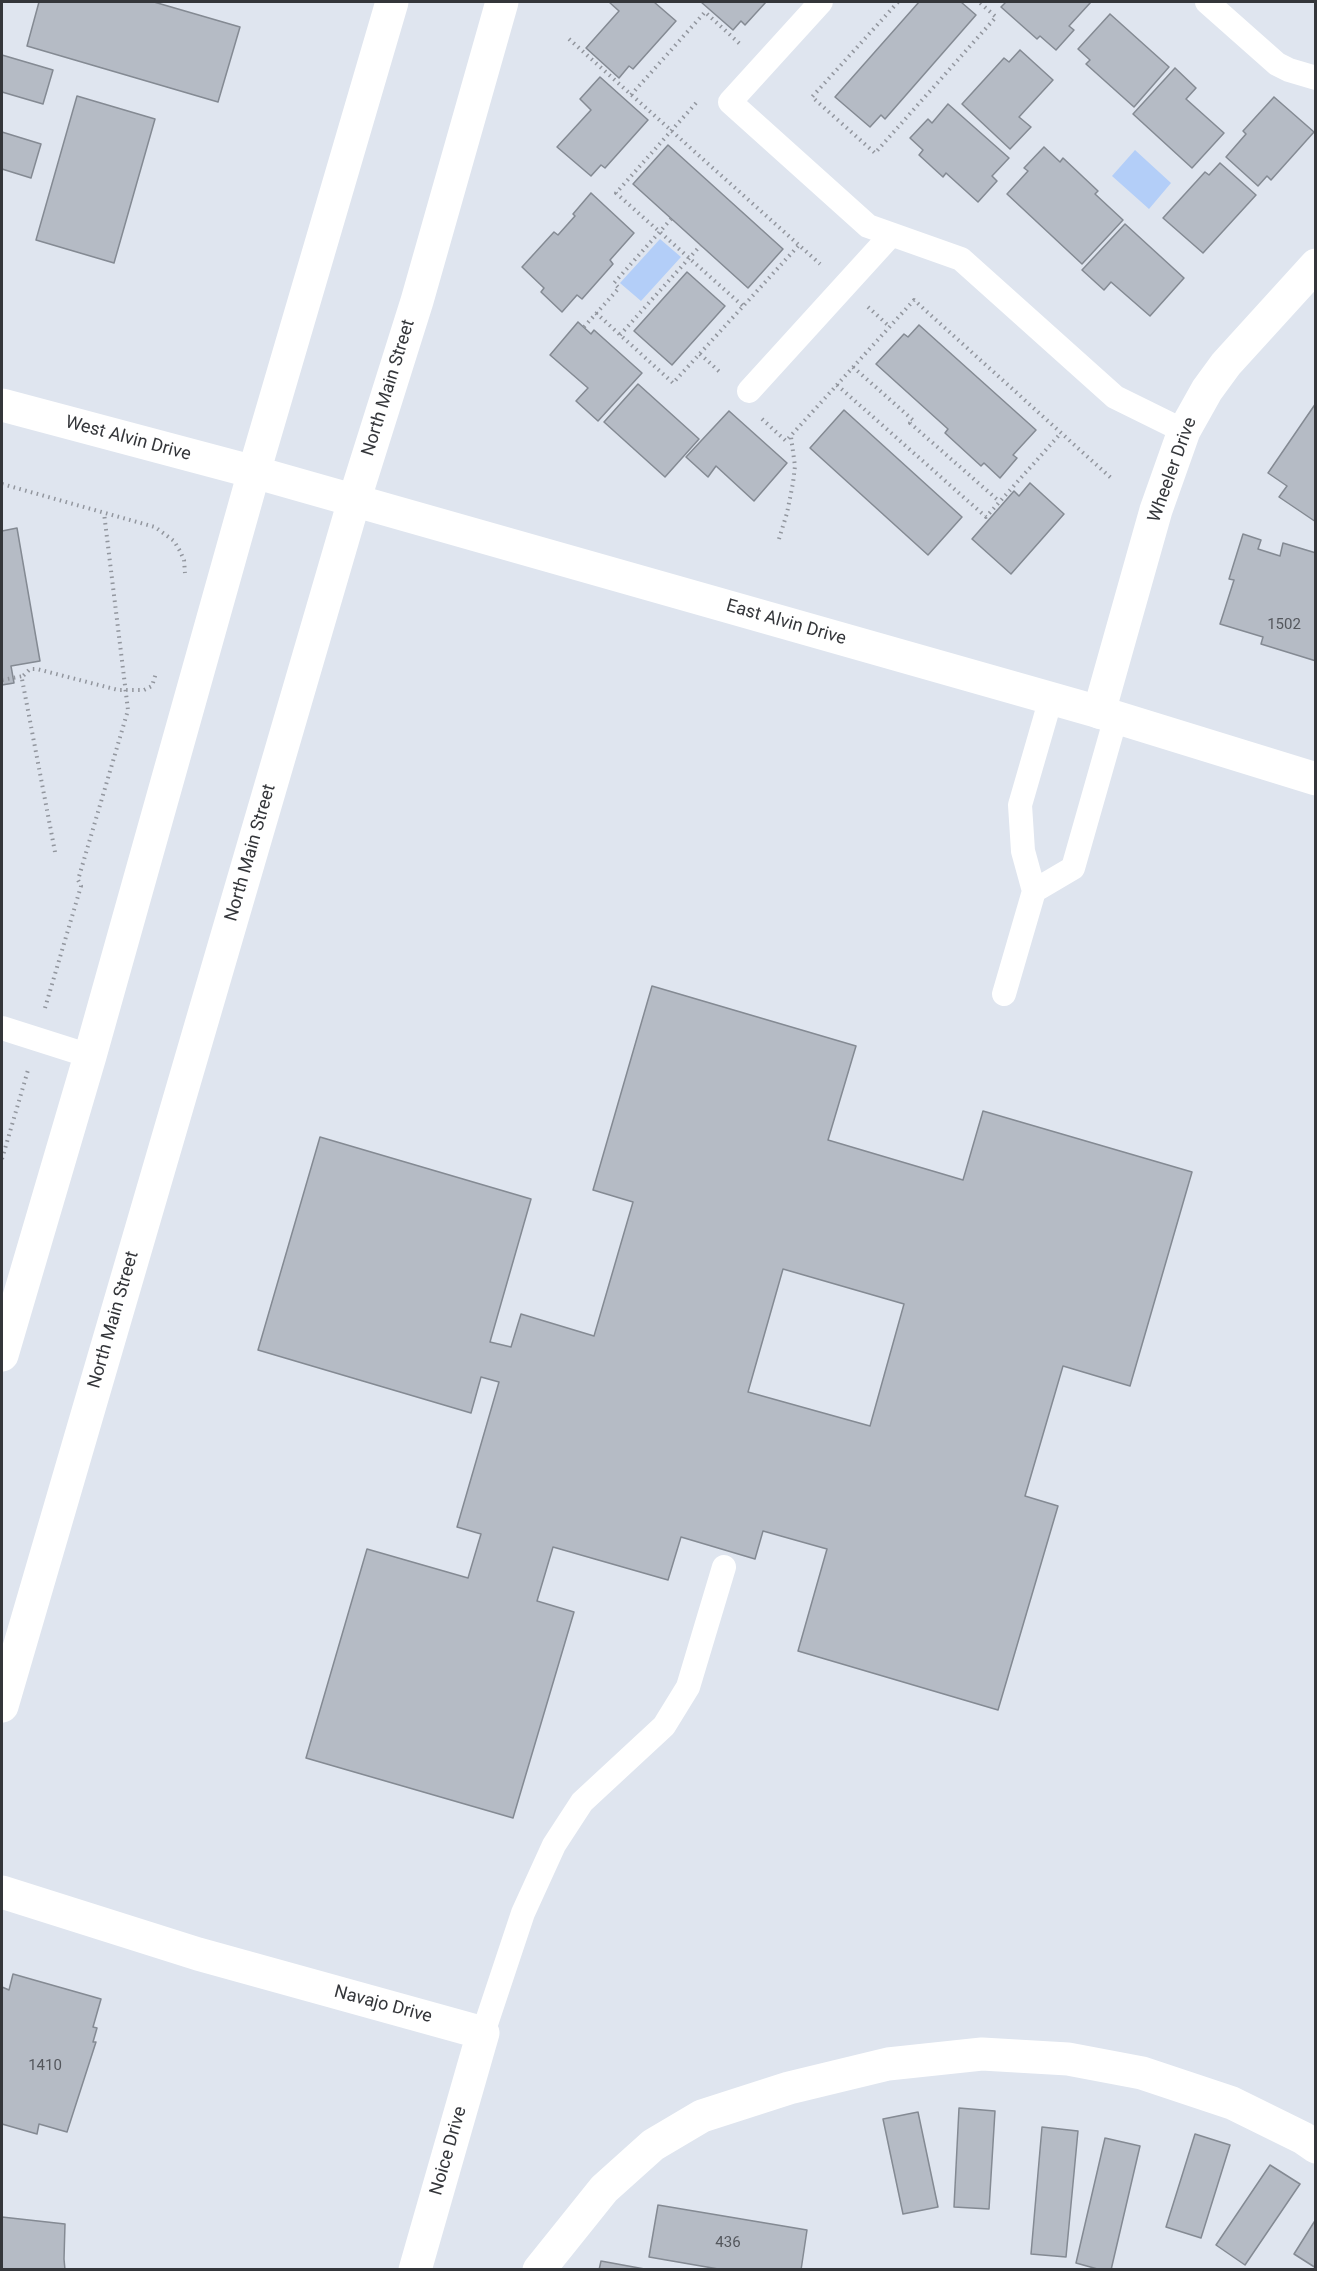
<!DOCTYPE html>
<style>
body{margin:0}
#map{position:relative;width:1317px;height:2271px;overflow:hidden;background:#dfe5ef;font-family:Roboto,sans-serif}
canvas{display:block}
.frame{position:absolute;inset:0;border:3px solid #34363a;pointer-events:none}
</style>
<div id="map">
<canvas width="1317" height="2271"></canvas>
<div class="frame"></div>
</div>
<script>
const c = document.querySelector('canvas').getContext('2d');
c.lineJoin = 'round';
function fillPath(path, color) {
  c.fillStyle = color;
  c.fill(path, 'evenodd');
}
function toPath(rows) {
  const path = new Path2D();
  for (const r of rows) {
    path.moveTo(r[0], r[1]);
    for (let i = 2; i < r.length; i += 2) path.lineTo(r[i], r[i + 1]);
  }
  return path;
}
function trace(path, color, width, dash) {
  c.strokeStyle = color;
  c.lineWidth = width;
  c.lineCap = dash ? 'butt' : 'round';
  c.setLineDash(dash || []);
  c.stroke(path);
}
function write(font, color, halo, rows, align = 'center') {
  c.font = font + ' Roboto,sans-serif';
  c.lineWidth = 5;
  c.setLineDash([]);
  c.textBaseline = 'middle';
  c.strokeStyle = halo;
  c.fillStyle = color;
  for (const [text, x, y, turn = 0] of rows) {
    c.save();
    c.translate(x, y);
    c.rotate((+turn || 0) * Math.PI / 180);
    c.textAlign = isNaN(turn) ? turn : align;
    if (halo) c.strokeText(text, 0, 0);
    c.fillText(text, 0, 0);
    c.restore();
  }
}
fillPath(toPath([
 [1135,150,1171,183,1149,209,1112,176],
 [660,239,681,257,641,301,620,283]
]), '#b3cef8');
const building = toPath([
 [39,2,154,2,240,27,218,102,27,46,39,2],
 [609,2,654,2,676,21,633,69,629,66,619,78,586,48,619,11,609,2],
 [701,2,766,2,745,25,741,21,733,30,701,2],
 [919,2,961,2,976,15,885,119,881,115,870,127,835,97,919,2],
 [1004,2,1091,2,1069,26,1074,30,1056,50,1040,36,1037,39,1001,7,1005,3,1004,2],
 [1110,14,1169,67,1134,107,1086,64,1090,60,1078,49,1110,14],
 [1020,50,1053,80,1019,117,1031,127,1010,149,962,104,1004,58,1009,62,1020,50],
 [2,55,53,70,43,104,2,92,2,55],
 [1175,68,1196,88,1186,99,1224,133,1192,168,1133,114,1175,68],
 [600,77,648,120,605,168,601,165,591,176,557,147,591,110,580,99,600,77],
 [77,96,155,119,114,263,36,240,77,96],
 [1274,97,1314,132,1271,180,1267,176,1258,186,1226,157,1246,134,1243,131,1274,97],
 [948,104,1009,158,992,176,997,181,978,202,946,173,943,177,919,155,923,150,910,138,928,119,932,123,948,104],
 [2,132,41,144,31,178,2,169,2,132],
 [668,145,783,249,748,288,633,184,668,145],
 [1044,147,1060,162,1063,158,1098,191,1095,194,1123,220,1082,264,1007,194,1028,171,1024,168,1044,147],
 [1220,163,1256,195,1203,253,1163,218,1205,172,1209,175,1220,163],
 [591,193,634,233,610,260,613,264,582,299,577,295,562,312,541,292,544,288,522,267,554,232,558,235,575,216,573,214,591,193],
 [1125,224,1184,278,1150,316,1111,282,1104,290,1082,270,1125,224],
 [687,272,725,306,672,365,634,331,687,272],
 [578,322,591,334,594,330,642,373,598,421,576,401,588,388,550,355,578,322],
 [919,325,1036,430,1013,455,1017,458,1000,478,984,463,981,466,945,433,948,429,876,364,904,334,908,337,919,325],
 [638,384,699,439,665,477,604,422,638,384],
 [1316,403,1316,522,1279,497,1287,486,1268,473,1316,403],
 [844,410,962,517,928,555,810,448,844,410],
 [729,411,787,463,754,501,716,466,708,477,686,457,729,411],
 [1030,483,1064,514,1011,574,972,539,1014,491,1019,496,1030,483],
 [17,528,40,661,11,666,14,683,2,685,2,531,17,528],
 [1243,534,1261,540,1258,549,1280,556,1283,543,1316,553,1316,661,1261,644,1263,637,1220,624,1234,580,1229,579,1243,534],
 [652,986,856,1046,828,1140,963,1180,983,1111,1192,1172,1130,1386,1063,1366,1025,1496,1058,1506,998,1710,798,1651,827,1549,763,1531,755,1559,681,1537,668,1580,553,1547,537,1601,574,1612,513,1818,306,1758,367,1549,468,1578,481,1534,457,1527,499,1382,481,1377,471,1413,258,1350,320,1137,531,1199,490,1342,511,1347,521,1314,594,1336,633,1202,593,1190,652,986],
 [783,1269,904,1304,870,1426,748,1392,783,1269],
 [13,1974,101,1999,93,2027,97,2028,93,2042,96,2042,67,2132,39,2124,37,2134,2,2124,2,1987,9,1990,13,1974],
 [959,2108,995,2111,989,2209,954,2207,959,2108],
 [918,2112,938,2207,903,2214,883,2119,918,2112],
 [1042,2127,1078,2131,1066,2257,1031,2254,1042,2127],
 [1195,2134,1230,2145,1201,2238,1166,2227,1195,2134],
 [1105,2138,1140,2146,1111,2270,1101,2270,1076,2263,1105,2138],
 [1270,2165,1300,2184,1245,2265,1216,2245,1270,2165],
 [658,2205,807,2230,801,2270,724,2270,649,2257,658,2205],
 [2,2217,65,2224,64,2259,65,2270,2,2270,2,2217],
 [1316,2219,1316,2268,1294,2254,1316,2219],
 [601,2261,650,2270,599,2270,601,2261]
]);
fillPath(building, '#b5bbc5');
trace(building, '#848a93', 1.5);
trace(toPath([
 [898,2,812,97,875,153,996,17,979,2],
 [569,39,820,264],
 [631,95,705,12,740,44],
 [696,103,616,193,743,306],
 [868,307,890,327],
 [596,313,673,383,799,245],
 [584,327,619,288,614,283,672,218],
 [620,335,701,245],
 [700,354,722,374],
 [853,367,913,420,910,423,1000,502],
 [837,385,986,517,1061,433],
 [762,419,786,441,914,300,1111,478],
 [2,484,155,527,174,541,180,551,184,560,185,573],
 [779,539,787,513,793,483,795,466,791,437],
 [2,680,23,676],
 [55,852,22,679,23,676,30,669,37,669,118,690,144,690,152,686,156,673],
 [45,1008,81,886,78,880,128,710,104,513],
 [2,1159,28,1070]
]), '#92969e', 4, [1.5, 4.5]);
trace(toPath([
 [821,2,730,102,868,226,961,259,1115,397,1184,431],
 [1207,2,1277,64,1289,70,1316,78],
 [749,391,891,235],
 [1034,891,1073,868,1116,717],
 [1004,994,1034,891,1023,851,1020,805,1051,698],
 [2,1028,90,1056],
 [483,2033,523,1913,554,1845,582,1802,664,1726,688,1687,724,1567]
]), '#fff', 24);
trace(toPath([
 [1099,712,1156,510,1184,431,1207,390,1226,364,1316,265],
 [2,1892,198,1954,483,2033,415,2270],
 [539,2270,604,2189,653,2145,702,2116,789,2088,888,2064,982,2054,1068,2059,1142,2073,1232,2103,1303,2138,1316,2147]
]), '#fff', 33);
trace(toPath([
 [2,405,254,472]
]), '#fff', 33);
trace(toPath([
 [254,472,1099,712,1316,779]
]), '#fff', 33);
trace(toPath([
 [2,1355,90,1056,254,472,392,2],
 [2,1706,354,501,417,301,502,2]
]), '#fff', 33);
write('15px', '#54575d', null, [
 ["1502",1284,625],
 ["1410",45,2066],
 ["436",728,2243]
]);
write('18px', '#34363a', '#fff', [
 ["North Main Street",389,388,-73],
 ["West Alvin Drive",128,439,15],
 ["Wheeler Drive",1173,470,-70],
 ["East Alvin Drive",786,623,16],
 ["North Main Street",251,853,-74],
 ["North Main Street",114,1320,-74],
 ["Navajo Drive",383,2005,15],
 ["Noice Drive",449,2151,-74]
]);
</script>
